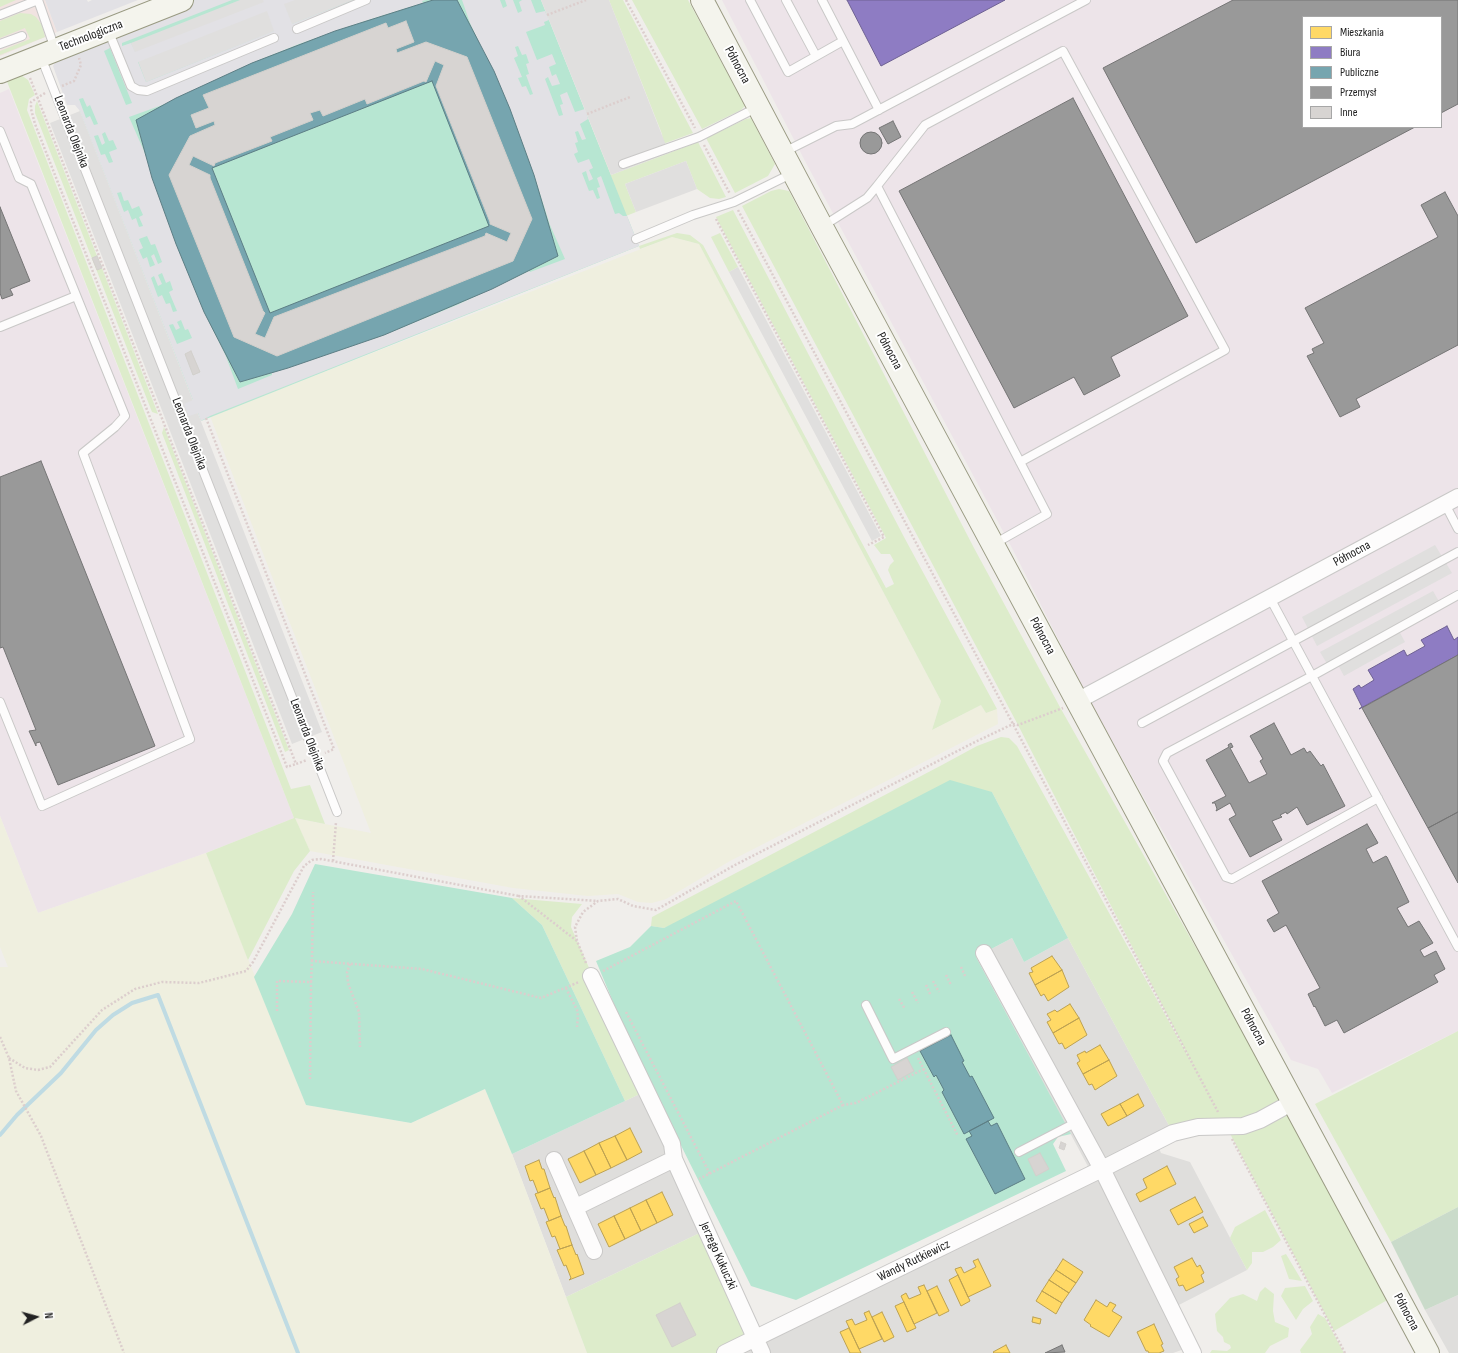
<!DOCTYPE html>
<meta charset="utf-8">
<style>
body{margin:0}
#map{position:relative;width:1458px;height:1353px;overflow:hidden;background:#f0eeeb;font-family:"Sofia Sans Condensed",sans-serif}
canvas{display:block}
.legend{position:absolute;left:1302px;top:16px;width:140px;height:112px;box-sizing:border-box;background:#fff;border:1px solid #a7a7a7;margin:0;padding:5px 7px;list-style:none;font-size:12px;color:#222}
.legend li{display:flex;align-items:center;gap:8px;height:20px}
.legend b{width:20px;border:1px solid #a7a7a7}
.north{position:absolute;left:16px;top:1297px;width:40px;height:40px;-webkit-text-stroke:3px #fff;paint-order:stroke;rotate:84deg;font-size:11px;font-weight:700;line-height:16px;text-align:center;color:#222}
.north::after{content:'';display:block;margin:auto;width:14px;height:18px;background:#222;clip-path:polygon(50% 0,100% 100%,50% 72%,0 100%)}
</style>
<div id="map">
<canvas width="1458" height="1353"></canvas>
<ul class="legend">
<li><b style="height:11px;background:#ffd966"></b>Mieszkania</li>
<li><b style="height:11px;background:#8e7cc3"></b>Biura</li>
<li><b style="height:11px;background:#76a5af"></b>Publiczne</li>
<li><b style="height:11px;background:#999"></b>Przemysł</li>
<li><b style="height:11px;background:#d7d4d2"></b>Inne</li>
</ul>
<div class="north">N</div>
</div>
<script>
const c = document.querySelector('canvas').getContext('2d');
c.lineJoin = 'round';
function fillPath(path, color) {
  c.fillStyle = color;
  c.fill(path, 'evenodd');
}
function toPath(rows) {
  const path = new Path2D();
  for (const r of rows) {
    if (r.length === 3) {
      path.moveTo(r[0] + r[2], r[1]);
      path.arc(r[0], r[1], r[2], 0, 2 * Math.PI);
      continue;
    }
    path.moveTo(r[0], r[1]);
    for (let i = 2; i < r.length; i += 2) path.lineTo(r[i], r[i + 1]);
  }
  return path;
}
function trace(path, color, width, dash) {
  c.strokeStyle = color;
  c.lineWidth = width;
  c.lineCap = dash ? 'butt' : 'round';
  c.setLineDash(dash || []);
  c.stroke(path);
}
function write(font, color, halo, rows, align = 'center') {
  c.font = font + ' "Sofia Sans Condensed",sans-serif';
  c.lineWidth = 4;
  c.setLineDash([]);
  c.textBaseline = 'middle';
  c.strokeStyle = halo;
  c.fillStyle = color;
  for (const [text, x, y, turn = 0] of rows) {
    c.save();
    c.translate(x, y);
    c.rotate((+turn || 0) * Math.PI / 180);
    c.textAlign = isNaN(turn) ? turn : align;
    if (halo) c.strokeText(text, 0, 0);
    c.fillText(text, 0, 0);
    c.restore();
  }
}
fillPath(toPath([
 [1012,938,1024,962,1068,938,1173,1133,1156,1141,1161,1153,1190,1162,1247,1270,1171,1309,1190,1347,1173,1353,725,1353,1092,1174,976,957],
 [644,1092,706,1230,566,1297,512,1154],
 [1458,1295,1458,1353,1449,1353,1425,1310]
]), '#dfdedc');
fillPath(toPath([
 [0,0,45,0,57,32,0,56]
]), '#f1e3e1');
fillPath(toPath([
 [722,0,1458,0,1458,1031,1332,1093,1318,1069,1291,1060,1087,696,1012,548,805,161],
 [1303,17,1441,17,1441,127,1303,127],
 [9,89,294,818,206,853,38,913,0,816,0,93]
]), '#ede4e9');
fillPath(toPath([
 [672,237,699,244,941,701,932,730,981,705,986,713,997,709,998,724,730,861,666,899,652,903,638,902,618,894,588,896,513,888,310,851,294,818,371,833,210,416],
 [0,816,38,913,206,853,306,1105,411,1123,485,1089,512,1154,587,1353,0,1353,0,967,8,967,0,947]
]), '#efefdf');
fillPath(toPath([
 [0,0,16,0,0,7],
 [609,0,623,0,693,133,663,144,662,134],
 [632,0,688,0,745,106,741,110,702,129],
 [20,13,31,14,36,17,42,25,45,37,0,55,0,51,30,39,25,28,0,38,0,21],
 [21,75,28,80,35,95,29,99,27,110,291,789,310,785,325,824,295,818,310,851,294,871,248,960,206,853,294,818,6,79],
 [37,101,97,256,93,258,97,269,102,268,158,414,152,412,35,113,35,106],
 [751,118,775,164,768,176,735,193,706,138,746,119],
 [588,119,611,175,698,142,726,197,719,199,710,198,697,189,686,161,625,184,636,212,626,216,583,121],
 [779,189,789,191,974,548,1061,709,1283,1102,1389,1299,1334,1331,1226,1126,1173,1133,1068,938,992,792,664,928,651,926,652,917,942,765,977,746,1001,737,1009,738,1017,746,1194,1067,1018,725,742,206,771,191],
 [733,210,904,537,997,709,986,713,981,705,932,730,941,701,699,244,672,237,640,249,639,246,677,233,690,235,703,245,886,588,894,584,888,570,890,565,894,561,890,554,881,554,874,545,886,538,716,217],
 [720,233,738,267,729,272,711,237],
 [164,427,289,750,285,752,162,433],
 [512,898,582,904,572,917,571,927,644,1092,625,1101,542,925],
 [1458,1031,1458,1207,1391,1242,1315,1104],
 [1265,1210,1281,1240,1273,1247,1263,1252,1252,1252,1252,1263,1247,1270,1230,1238,1235,1227],
 [706,1230,755,1338,725,1353,587,1353,566,1297],
 [1286,1254,1302,1281,1289,1279,1281,1256],
 [1305,1286,1313,1301,1303,1309,1296,1320,1281,1296,1285,1288],
 [1265,1287,1274,1294,1273,1311,1275,1322,1289,1328,1288,1337,1270,1346,1265,1353,1210,1353,1212,1350,1227,1351,1231,1348,1230,1345,1224,1342,1223,1337,1217,1331,1215,1314,1230,1298,1243,1294,1257,1301,1260,1292],
 [1318,1314,1325,1318,1344,1353,1301,1353,1300,1350,1312,1334,1310,1327]
]), '#ddeccb');
fillPath(toPath([
 [1458,1207,1458,1295,1425,1310,1391,1242]
]), '#cadbca');
fillPath(toPath([
 [195,0,541,0,639,246,201,421,80,111,61,52],
 [950,780,992,792,1068,938,1024,962,1012,938,976,957,1071,1134,1058,1137,1053,1144,1066,1171,796,1300,751,1286,631,1045,596,961,630,947,651,926,664,928],
 [315,864,512,898,542,925,625,1101,512,1154,485,1089,411,1123,306,1105,254,977,292,914]
]), '#b7e6d2');
fillPath(toPath([
 [240,0,353,0,146,82,131,43],
 [541,0,609,0,669,153,611,175],
 [80,111,322,732,292,744,50,123],
 [686,161,697,189,636,212,625,184],
 [738,267,881,536,872,541,729,272],
 [1435,545,1452,573,1317,646,1302,617],
 [1433,591,1441,605,1398,629,1405,642,1344,676,1337,663,1329,667,1320,652]
]), '#e0dfde');
fillPath(toPath([
 [45,0,87,0,88,2,92,0,138,0,57,32],
 [195,0,232,0,122,43,122,46,131,43,135,52,264,2,263,0,295,0,284,4,292,24,353,0,426,0,422,1,423,3,365,21,299,44,252,63,165,104,129,117,144,151,176,244,204,312,225,354,238,389,272,375,272,373,384,335,457,305,529,271,530,272,565,259,550,225,534,175,510,109,470,23,462,0,500,0,503,8,507,6,505,0,513,0,518,13,522,11,519,2,522,0,531,0,536,13,545,11,549,20,544,22,545,25,526,32,537,60,552,54,556,64,549,67,552,76,556,74,560,84,552,86,548,77,545,79,559,116,563,115,560,105,563,104,560,95,567,92,575,112,585,109,588,119,580,124,586,139,582,140,578,131,575,132,578,142,575,143,578,152,574,154,578,163,589,159,593,168,589,170,593,179,589,181,586,171,582,173,589,191,593,190,597,199,600,198,597,188,600,187,597,178,601,176,615,214,619,213,623,216,627,216,639,246,210,416,201,421,198,413,189,416,184,404,193,400,80,111,75,105,67,105,53,66,61,52],
 [267,11,274,31,146,82,138,62],
 [518,46,522,55,526,54,529,63,526,64,529,74,526,75,533,94,530,95,526,86,522,87,518,78,522,77,514,58,518,56,515,47],
 [110,48,132,103,126,105,104,51],
 [83,98,87,107,90,105,98,124,94,125,90,116,86,118,79,99],
 [105,132,109,141,113,140,117,149,109,152,113,162,109,163,105,154,101,155,94,136,98,135,102,145,105,143,102,134],
 [121,192,124,201,128,200,132,209,139,206,143,215,139,217,143,226,139,227,136,218,132,220,128,210,124,212,117,193],
 [147,236,151,245,155,244,162,262,158,264,154,254,151,256,155,265,150,267,147,257,143,259,139,250,143,248,139,239],
 [162,273,166,283,170,281,173,290,169,292,177,311,173,312,170,303,166,304,162,295,158,297,151,278,154,276,158,286,162,284,158,275],
 [181,320,185,330,188,329,192,338,177,344,169,325,173,324,176,330,180,328,177,322],
 [191,352,200,372,193,375,185,354]
]), '#e2e1e5');
const homes = toPath([
 [1052,956,1062,970,1035,985,1029,973,1033,972,1031,968,1052,956],
 [1062,970,1069,987,1048,1001,1044,994,1041,996,1035,985,1062,970],
 [1070,1004,1079,1018,1053,1033,1047,1022,1051,1020,1047,1014,1055,1010,1057,1012,1070,1004],
 [1079,1018,1087,1035,1065,1049,1062,1043,1059,1044,1053,1033,1079,1018],
 [1100,1045,1109,1060,1083,1074,1077,1063,1080,1061,1077,1055,1085,1051,1086,1053,1100,1045],
 [1109,1060,1117,1076,1095,1090,1092,1084,1089,1085,1083,1074,1109,1060],
 [1138,1094,1144,1106,1127,1116,1120,1104,1138,1094],
 [1120,1104,1127,1116,1108,1126,1101,1114,1120,1104],
 [630,1128,642,1152,627,1160,615,1136,630,1128],
 [615,1136,627,1160,611,1168,599,1143,615,1136],
 [599,1143,611,1168,596,1175,584,1151,599,1143],
 [584,1151,596,1175,580,1183,568,1159,584,1151],
 [539,1160,542,1169,544,1169,550,1188,538,1193,533,1180,530,1181,525,1166,539,1160],
 [1167,1166,1176,1184,1140,1202,1136,1194,1147,1188,1143,1179,1167,1166],
 [550,1188,554,1198,555,1197,561,1216,549,1221,544,1208,541,1209,535,1194,550,1188],
 [662,1192,673,1215,657,1223,646,1200,662,1192],
 [1195,1197,1203,1212,1178,1225,1170,1210,1195,1197],
 [646,1200,657,1223,641,1231,630,1208,646,1200],
 [630,1208,641,1231,625,1239,614,1216,630,1208],
 [561,1216,565,1226,566,1226,572,1245,560,1249,555,1236,552,1237,546,1222,561,1216],
 [614,1216,625,1239,609,1247,598,1224,614,1216],
 [1203,1217,1208,1226,1194,1233,1189,1224,1203,1217],
 [572,1245,576,1255,577,1254,584,1274,569,1280,571,1278,566,1265,564,1266,557,1250,572,1245],
 [1192,1258,1197,1267,1200,1265,1204,1273,1201,1275,1204,1282,1186,1291,1183,1285,1179,1286,1176,1279,1179,1277,1174,1267,1192,1258],
 [978,1259,991,1286,968,1297,955,1269,961,1267,964,1273,976,1267,973,1261,978,1259],
 [1063,1259,1083,1272,1076,1283,1056,1270,1063,1259],
 [1056,1270,1076,1283,1069,1293,1049,1280,1056,1270],
 [958,1275,970,1301,961,1306,949,1280,958,1275],
 [1049,1280,1069,1293,1062,1303,1042,1291,1049,1280],
 [924,1285,937,1313,914,1324,901,1296,906,1293,909,1299,921,1294,918,1287,924,1285],
 [937,1286,949,1311,939,1316,927,1291,937,1286],
 [1042,1291,1062,1303,1056,1314,1036,1301,1042,1291],
 [1096,1300,1107,1307,1110,1302,1116,1305,1112,1311,1122,1317,1109,1337,1090,1326,1091,1325,1084,1320,1096,1300],
 [904,1302,916,1328,907,1332,895,1306,904,1302],
 [869,1311,882,1339,859,1349,846,1321,852,1319,855,1325,867,1320,864,1313,869,1311],
 [882,1312,894,1337,884,1342,872,1317,882,1312],
 [1033,1317,1041,1319,1040,1324,1032,1322,1033,1317],
 [1154,1324,1163,1344,1161,1345,1164,1351,1159,1353,1149,1353,1148,1351,1146,1351,1137,1332,1154,1324],
 [849,1328,859,1349,861,1353,850,1353,840,1332,849,1328],
 [1006,1345,1010,1353,994,1353,993,1352,1006,1345]
]);
fillPath(homes, '#ffd966');
trace(homes, '#bda252', 1);
const offices = toPath([
 [847,0,1005,0,881,66,847,0],
 [1447,626,1454,640,1458,637,1458,655,1359,709,1362,707,1353,689,1359,685,1361,688,1374,680,1368,670,1404,650,1407,656,1425,646,1421,640,1447,626]
]);
fillPath(offices, '#8e7cc3');
trace(offices, '#6e6193', 1);
const public = toPath([
 [433,0,457,0,494,71,510,109,534,175,558,256,492,289,384,335,288,368,240,382,204,312,176,244,152,178,136,120,176,98,252,63,335,31,433,0],
 [432,81,489,226,270,313,212,168,432,81],
 [951,1035,964,1061,962,1062,970,1077,972,1076,994,1118,964,1134,942,1092,944,1090,936,1075,934,1077,920,1051,951,1035],
 [988,1121,991,1126,997,1123,1025,1179,995,1194,966,1139,972,1136,969,1131,988,1121]
]);
fillPath(public, '#76a5af');
trace(public, '#5d7e85', 1);
const industry = toPath([
 [1233,0,1458,0,1458,104,1441,113,1441,17,1303,17,1303,127,1415,127,1196,243,1103,68,1233,0],
 [1073,98,1188,316,1111,357,1120,376,1084,395,1074,377,1014,408,899,191,1073,98],
 [893,121,901,137,888,144,879,128,893,121],
 [871,143,11],
 [1445,192,1458,216,1458,345,1356,399,1360,407,1340,417,1307,356,1314,353,1312,349,1324,343,1305,308,1438,237,1421,205,1445,192],
 [0,207,30,281,10,289,13,295,2,299,0,293,0,207],
 [41,461,155,746,58,785,40,742,36,743,36,746,29,731,36,730,3,647,0,648,0,477,41,461],
 [1458,655,1458,812,1428,828,1362,708,1458,655],
 [1274,723,1291,755,1304,748,1307,753,1310,751,1321,766,1323,764,1345,806,1307,825,1297,807,1287,814,1286,812,1280,815,1282,817,1272,821,1282,840,1250,857,1229,819,1236,815,1230,803,1216,811,1217,809,1215,803,1212,803,1226,796,1206,760,1229,747,1228,745,1231,743,1233,747,1230,748,1249,783,1267,774,1260,761,1263,759,1250,736,1274,723],
 [1458,812,1458,883,1428,828,1458,812],
 [1367,824,1378,843,1366,849,1373,863,1386,856,1387,857,1409,902,1397,908,1408,927,1419,921,1433,943,1420,950,1424,957,1436,951,1445,969,1434,975,1438,982,1344,1033,1337,1020,1325,1026,1315,1006,1314,1007,1308,994,1320,988,1286,925,1274,932,1267,920,1279,913,1262,881,1367,824],
 [1062,1345,1065,1352,1045,1353,1062,1345]
]);
fillPath(industry, '#999');
trace(industry, '#757575', 1);
trace(toPath([
 [0,1135,17,1115,61,1073,96,1030,113,1015,132,1003,158,995,298,1353]
]), '#bfdbe3', 4);
const building = toPath([
 [406,21,414,42,396,49,397,53,426,42,467,57,532,219,513,261,277,356,234,337,169,175,190,136,215,125,214,121,196,128,191,115,209,108,203,95,386,23,388,28,406,21],
 [435,61,444,65,436,86,490,222,490,224,511,233,507,242,486,233,485,236,274,317,265,338,255,334,265,313,263,311,210,178,210,175,189,165,193,156,214,166,215,163,272,141,270,137,313,120,310,113,320,110,323,116,365,99,367,104,424,81,426,82,435,61],
 [97,256,102,268,97,270,92,258,97,256],
 [191,351,200,372,193,375,185,354,191,351],
 [907,1058,914,1071,898,1080,891,1067,907,1058],
 [1061,1142,1066,1144,1064,1150,1059,1148,1061,1142],
 [1040,1153,1049,1169,1036,1176,1028,1159,1040,1153],
 [680,1303,696,1335,672,1347,656,1315,680,1303]
]);
fillPath(building, '#d7d4d2');
trace(building, '#d3d0cc', 1);
const lane = toPath([
 [38,0,55,49],
 [750,0,788,72,843,41],
 [786,0,816,56],
 [822,0,879,110],
 [0,15,38,0],
 [297,29,366,0],
 [108,30,131,86,138,90,147,91,274,38],
 [0,44,22,36],
 [41,57,337,812],
 [0,131,19,178,31,184,125,416,115,427,83,453,190,739,42,806,0,702],
 [784,152,836,126,852,124,1086,0],
 [623,164,699,137,758,107],
 [823,226,867,198,877,186],
 [636,239,693,215,734,202,793,173],
 [0,327,76,296],
 [1445,504,1458,529],
 [994,544,1047,514,877,186,925,125,1063,51,1225,350,1020,462],
 [1270,598,1458,947],
 [1142,723,1458,552],
 [1378,798,1232,879,1226,877,1163,761,1167,753,1312,676,1458,595],
 [866,1005,893,1059,946,1032],
 [1019,1152,1077,1122]
]);
const street = toPath([
 [1077,701,1458,497],
 [984,953,1102,1169,1173,1133,1198,1127,1243,1126,1260,1120,1293,1102],
 [591,976,672,1144,674,1159,762,1353],
 [554,1160,594,1251],
 [576,1207,674,1159],
 [725,1353,1102,1169,1193,1353]
]);
const secondary = toPath([
 [702,0,822,227,1428,1353],
 [0,72,182,0]
]);
trace(lane, '#c9c8c7', 10);
trace(street, '#c9c8c7', 18);
trace(secondary, '#999a82', 24);
trace(toPath([
 [626,0,695,128],
 [547,15,586,0],
 [30,78,296,764,307,760],
 [62,86,74,81,81,65,79,58],
 [45,93,31,102,31,109,35,124,287,767,296,764],
 [587,114,630,97],
 [704,145,730,194],
 [738,210,1013,724,1218,1112],
 [716,219,884,537,868,545],
 [206,418,334,749,325,753],
 [333,861,336,822],
 [577,941,519,896,598,901],
 [312,961,313,892],
 [586,963,577,941,575,927,583,912,598,901,618,899,633,906,656,910,735,865,975,742,1013,724,1018,725,1063,708],
 [350,964,347,972,348,983,359,1012,360,1047],
 [961,967,966,978],
 [603,971,736,901,843,1105,856,1103,924,1069],
 [946,975,951,985],
 [933,981,939,992],
 [926,985,931,996],
 [566,988,577,1010,578,1016,577,1027],
 [912,992,918,1003],
 [899,999,905,1009],
 [277,1011,277,981,311,982,312,961,422,969,541,998,579,982],
 [626,1012,710,1174],
 [0,1037,9,1058,16,1091,41,1136,124,1353],
 [9,1058,25,1068,38,1070,50,1067,102,1010,135,989,162,982,199,983,246,971,253,962,304,866,312,860,321,859,519,896],
 [918,1058,958,1136],
 [310,1079,311,982],
 [1232,1139,1345,1353],
 [699,1179,843,1105]
]), '#dccecd', 2.5, [2, 2]);
trace(lane, '#fdfcfc', 8);
trace(street, '#fdfcfc', 16);
trace(secondary, '#f4f4ed', 22);
write('13px', '#222', '#fff', [
 ["Technologiczna",91,36,-21],
 ["Północna",737,65,62],
 ["Leonarda Olejnika",71,132,69],
 ["Północna",889,351,62],
 ["Leonarda Olejnika",189,434,69],
 ["Północna",1352,554,-28],
 ["Północna",1042,636,62],
 ["Leonarda Olejnika",307,735,69],
 ["Północna",1253,1027,62],
 ["Jerzego Kukuczki",718,1256,66],
 ["Wandy Rutkiewicz",914,1261,-26],
 ["Północna",1406,1312,62]
]);
</script>
